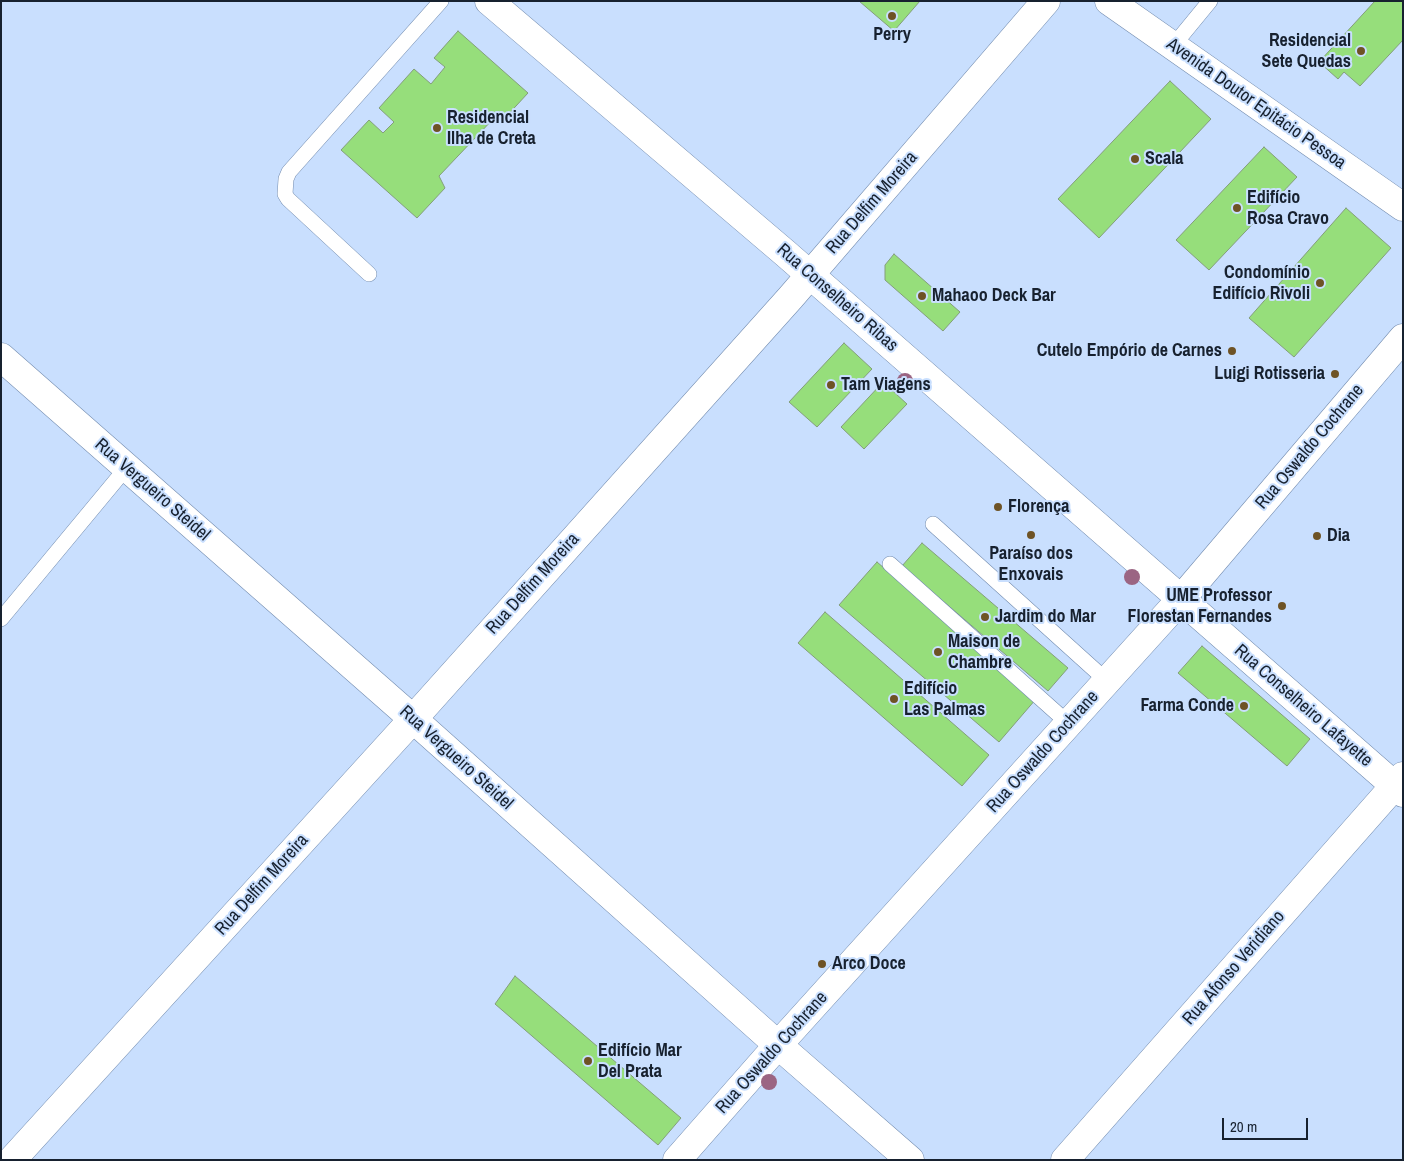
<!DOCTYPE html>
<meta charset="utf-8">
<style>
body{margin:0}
#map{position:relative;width:1404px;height:1161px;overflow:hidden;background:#c9dffe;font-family:"Archivo Narrow",sans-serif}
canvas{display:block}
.frame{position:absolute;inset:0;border:2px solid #17212f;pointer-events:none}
.scale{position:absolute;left:1222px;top:1118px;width:86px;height:22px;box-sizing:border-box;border:2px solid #17212f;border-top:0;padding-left:6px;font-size:15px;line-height:18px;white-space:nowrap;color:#17212f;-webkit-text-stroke:4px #c9dffe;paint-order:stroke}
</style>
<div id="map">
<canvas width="1404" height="1161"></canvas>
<div class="frame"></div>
<div class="scale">20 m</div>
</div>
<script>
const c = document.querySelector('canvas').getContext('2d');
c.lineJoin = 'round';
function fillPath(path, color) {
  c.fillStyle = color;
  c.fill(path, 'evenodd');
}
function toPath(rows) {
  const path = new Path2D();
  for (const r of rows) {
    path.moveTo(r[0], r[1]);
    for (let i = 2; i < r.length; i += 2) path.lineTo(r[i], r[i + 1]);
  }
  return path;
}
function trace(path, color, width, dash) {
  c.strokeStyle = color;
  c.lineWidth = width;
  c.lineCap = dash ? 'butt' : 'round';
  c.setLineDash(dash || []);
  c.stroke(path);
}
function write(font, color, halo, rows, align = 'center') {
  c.font = font + ' "Archivo Narrow",sans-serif';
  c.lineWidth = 4;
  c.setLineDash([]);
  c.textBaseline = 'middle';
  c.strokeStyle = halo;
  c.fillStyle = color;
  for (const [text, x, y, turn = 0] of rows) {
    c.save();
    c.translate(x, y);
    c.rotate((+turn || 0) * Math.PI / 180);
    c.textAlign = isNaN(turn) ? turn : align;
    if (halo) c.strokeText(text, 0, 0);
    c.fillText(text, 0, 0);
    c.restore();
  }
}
const building = toPath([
 [859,1,920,1,894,31,859,1],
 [1375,1,1403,1,1403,40,1360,86,1344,72,1338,79,1319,62,1375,1],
 [458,31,528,93,504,119,495,117,439,176,445,188,417,218,341,150,369,120,383,133,394,122,379,108,414,69,431,84,445,67,434,58,458,31],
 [1170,81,1211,119,1099,238,1058,199,1170,81],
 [1264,147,1297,177,1209,270,1176,240,1264,147],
 [1346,208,1391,248,1294,357,1249,318,1346,208],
 [894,254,960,312,943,331,885,280,885,265,894,254],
 [844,343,872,369,817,427,789,402,844,343],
 [883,382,907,404,864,449,841,427,883,382],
 [922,543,1068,668,1048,691,902,566,922,543],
 [877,562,1036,699,999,742,839,605,877,562],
 [825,612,989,755,962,786,798,643,825,612],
 [1202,646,1310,739,1287,766,1178,673,1202,646],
 [515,976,681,1118,658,1145,495,1004,515,976]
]);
fillPath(building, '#96de7b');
trace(building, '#839e7a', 1);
const service = toPath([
 [1173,46,1210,1],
 [369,274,288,199,285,194,286,179,289,172,441,1],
 [933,524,1107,681],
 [890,564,1068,723],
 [1,619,127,467]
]);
const minor = toPath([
 [1,357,413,719,778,1045,910,1160],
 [12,1160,413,719,791,297,1046,1],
 [1065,1160,1403,776]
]);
const tertiary = toPath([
 [677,1160,778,1045,1181,599,1403,338]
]);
const secondary = toPath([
 [489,1,785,253,1403,793],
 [1109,1,1403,207]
]);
trace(service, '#738caf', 16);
trace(minor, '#738caf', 29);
trace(tertiary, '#738caf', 29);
trace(secondary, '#738caf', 29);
trace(service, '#fff', 15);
trace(minor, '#fff', 28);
trace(tertiary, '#fff', 28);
trace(secondary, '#fff', 28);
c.fillStyle = '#9b6583';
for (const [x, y] of [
 [905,381],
 [1132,577],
 [769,1082]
]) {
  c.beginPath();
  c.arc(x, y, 8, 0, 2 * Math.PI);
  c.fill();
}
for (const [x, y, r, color] of [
 [892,16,5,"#6e5325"],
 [1361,51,5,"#6e5325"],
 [437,128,5,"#6e5325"],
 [1135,159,5,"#6e5325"],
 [1237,208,5,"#6e5325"],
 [1320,283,5,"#6e5325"],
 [922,296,5,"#6e5325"],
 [1232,351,5,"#6e5325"],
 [1335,374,5,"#6e5325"],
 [831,385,5,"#6e5325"],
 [998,507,5,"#6e5325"],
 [1031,535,5,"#6e5325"],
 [1317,536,5,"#6e5325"],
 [1282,606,5,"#6e5325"],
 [985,617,5,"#6e5325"],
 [938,652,5,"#6e5325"],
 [894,699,5,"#6e5325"],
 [1244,706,5,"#6e5325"],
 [822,964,5,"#6e5325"],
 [588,1061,5,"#6e5325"]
]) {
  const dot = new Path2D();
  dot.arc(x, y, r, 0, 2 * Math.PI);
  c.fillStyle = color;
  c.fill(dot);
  trace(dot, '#c9dffe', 2);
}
write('bold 18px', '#17212f', '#c9dffe', [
 ["Perry",892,35,"center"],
 ["Residencial",1351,41,"right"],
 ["Sete Quedas",1351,62,"right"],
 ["Residencial",447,118],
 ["Ilha de Creta",447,139],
 ["Scala",1145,159],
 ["Edifício",1247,198],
 ["Rosa Cravo",1247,219],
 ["Condomínio",1310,273,"right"],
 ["Edifício Rivoli",1310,294,"right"],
 ["Mahaoo Deck Bar",932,296],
 ["Cutelo Empório de Carnes",1222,351,"right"],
 ["Luigi Rotisseria",1325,374,"right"],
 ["Tam Viagens",841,385],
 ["Florença",1008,507],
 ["Dia",1327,536],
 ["Paraíso dos",1031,554,"center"],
 ["Enxovais",1031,575,"center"],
 ["UME Professor",1272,596,"right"],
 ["Florestan Fernandes",1272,617,"right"],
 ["Jardim do Mar",995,617],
 ["Maison de",948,642],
 ["Chambre",948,663],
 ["Edifício",904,689],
 ["Las Palmas",904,710],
 ["Farma Conde",1234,706,"right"],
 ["Arco Doce",832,964],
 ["Edifício Mar",598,1051],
 ["Del Prata",598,1072]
], 'left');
write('18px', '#17212f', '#c9dffe', [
 ["Avenida Doutor Epitácio Pessoa",1256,104,35],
 ["Rua Delfim Moreira",872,203,-49],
 ["Rua Conselheiro Ribas",837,298,41],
 ["Rua Oswaldo Cochrane",1310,447,-50],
 ["Rua Vergueiro Steidel",152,490,41],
 ["Rua Delfim Moreira",533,584,-48],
 ["Rua Conselheiro Lafayette",1303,706,41],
 ["Rua Oswaldo Cochrane",1043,752,-48],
 ["Rua Vergueiro Steidel",456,758,42],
 ["Rua Delfim Moreira",262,885,-48],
 ["Rua Afonso Veridiano",1234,968,-49],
 ["Rua Oswaldo Cochrane",772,1053,-48]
]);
</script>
